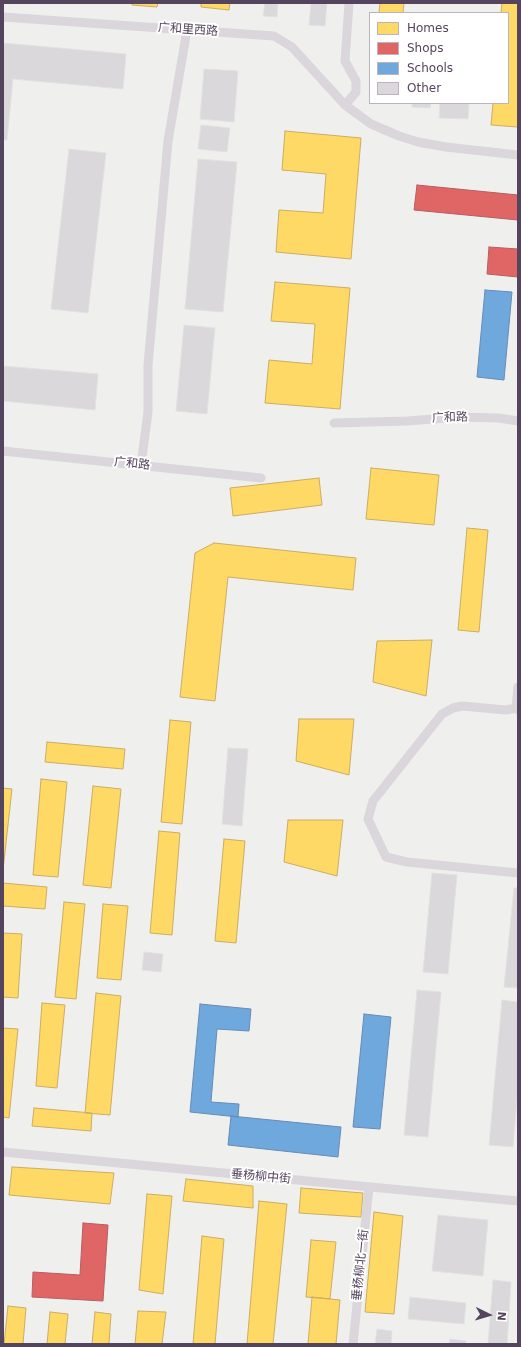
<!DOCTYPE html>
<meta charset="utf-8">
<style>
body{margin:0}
#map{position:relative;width:521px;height:1347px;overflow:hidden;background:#eff0ee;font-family:"DejaVu Sans",sans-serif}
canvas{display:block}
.frame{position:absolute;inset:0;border:4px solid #55445d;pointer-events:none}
.legend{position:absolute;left:369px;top:12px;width:140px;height:92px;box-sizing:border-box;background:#fff;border:1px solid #bbb4be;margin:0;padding:5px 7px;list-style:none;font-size:12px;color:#55445d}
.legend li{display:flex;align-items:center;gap:8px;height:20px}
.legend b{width:20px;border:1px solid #bbb4be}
.north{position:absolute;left:469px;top:1295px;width:40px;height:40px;-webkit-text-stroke:3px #fff;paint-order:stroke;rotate:95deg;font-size:11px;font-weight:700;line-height:16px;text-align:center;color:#55445d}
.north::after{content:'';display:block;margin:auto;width:14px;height:18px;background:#55445d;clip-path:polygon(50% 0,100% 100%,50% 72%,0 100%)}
</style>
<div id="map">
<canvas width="521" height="1347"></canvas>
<div class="frame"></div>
<ul class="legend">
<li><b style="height:11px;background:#ffd966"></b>Homes</li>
<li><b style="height:11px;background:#e06666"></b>Shops</li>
<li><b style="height:11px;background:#6fa8dc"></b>Schools</li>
<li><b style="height:11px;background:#dad8da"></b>Other</li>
</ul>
<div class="north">N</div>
</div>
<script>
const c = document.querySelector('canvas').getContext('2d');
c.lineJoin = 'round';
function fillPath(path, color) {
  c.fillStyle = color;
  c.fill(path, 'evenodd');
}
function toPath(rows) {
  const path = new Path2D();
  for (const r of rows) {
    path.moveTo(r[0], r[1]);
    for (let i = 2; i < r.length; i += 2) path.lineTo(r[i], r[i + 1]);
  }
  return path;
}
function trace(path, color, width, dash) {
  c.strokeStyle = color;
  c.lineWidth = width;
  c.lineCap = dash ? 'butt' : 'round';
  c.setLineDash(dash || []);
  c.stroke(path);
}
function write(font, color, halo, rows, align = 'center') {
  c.font = font + ' "DejaVu Sans","Noto Sans SC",sans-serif';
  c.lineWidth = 4;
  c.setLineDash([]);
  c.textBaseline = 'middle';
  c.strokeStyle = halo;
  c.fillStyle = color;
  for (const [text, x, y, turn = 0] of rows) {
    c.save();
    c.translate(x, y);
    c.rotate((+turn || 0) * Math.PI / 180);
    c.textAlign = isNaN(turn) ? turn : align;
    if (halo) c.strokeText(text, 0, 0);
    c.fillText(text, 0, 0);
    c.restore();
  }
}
const homes = toPath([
 [132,3,158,3,157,7,132,5,132,3],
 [201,3,230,3,229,10,201,7,201,3],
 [380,3,404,3,403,13,379,13,380,3],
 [502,3,518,3,518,127,491,125,493,103,508,103,508,13,501,13,502,3],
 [285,131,361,138,351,259,276,252,279,210,323,213,326,174,282,170,285,131],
 [275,282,350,288,340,409,265,403,269,360,312,364,315,324,271,321,275,282],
 [371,468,439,475,434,525,366,519,371,468],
 [319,478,322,505,233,516,230,488,319,478],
 [467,528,488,530,479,632,458,630,467,528],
 [214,543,356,558,353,590,228,577,215,701,180,697,195,553,214,543],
 [432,640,426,696,373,682,377,641,432,640],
 [299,719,354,719,349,775,296,761,299,719],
 [170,720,191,722,182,824,161,822,170,720],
 [47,742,125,749,123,769,45,762,47,742],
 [41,779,67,782,58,877,33,875,41,779],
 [93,786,121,789,111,888,83,885,93,786],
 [3,788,12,789,3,870,3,788],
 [288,820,343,820,337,876,284,862,288,820],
 [159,831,180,833,172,935,150,933,159,831],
 [224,839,245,841,236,943,215,941,224,839],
 [3,883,47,887,45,909,3,906,3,883],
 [64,902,85,904,76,999,55,997,64,902],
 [103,904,128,906,121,980,97,978,103,904],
 [3,933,22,934,18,998,3,997,3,933],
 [96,993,121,996,110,1115,85,1113,96,993],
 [42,1003,65,1005,57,1088,36,1086,42,1003],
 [3,1028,18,1029,9,1118,3,1117,3,1028],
 [34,1108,92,1113,91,1131,32,1126,34,1108],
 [12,1167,114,1173,110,1204,9,1195,12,1167],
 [186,1179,253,1186,253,1208,183,1201,186,1179],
 [301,1188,363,1193,361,1217,299,1213,301,1188],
 [147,1194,172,1196,163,1294,139,1290,147,1194],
 [259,1201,287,1204,273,1344,247,1344,259,1201],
 [374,1212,403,1216,394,1314,365,1312,374,1212],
 [202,1236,224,1239,215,1344,193,1344,202,1236],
 [311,1240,336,1242,330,1299,306,1297,311,1240],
 [312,1297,340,1300,336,1344,308,1344,312,1297],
 [8,1306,26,1308,23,1344,4,1344,8,1306],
 [138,1311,166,1312,162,1344,135,1344,138,1311],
 [50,1312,68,1314,65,1344,47,1344,50,1312],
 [95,1312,111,1314,109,1344,92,1344,95,1312]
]);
fillPath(homes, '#ffd966');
trace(homes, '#ccac63', 1);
const shops = toPath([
 [417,185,518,195,518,220,414,210,417,185],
 [489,247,518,249,518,277,487,274,489,247],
 [83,1223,108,1225,103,1301,32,1297,33,1272,80,1275,83,1223]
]);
fillPath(shops, '#e06666');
trace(shops, '#b65c63', 1);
const schools = toPath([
 [485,290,512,292,504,380,477,377,485,290],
 [200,1004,251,1009,249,1031,217,1029,211,1102,239,1104,238,1117,190,1112,200,1004],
 [364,1014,391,1017,380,1129,353,1127,364,1014],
 [231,1116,341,1127,338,1157,228,1145,231,1116]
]);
fillPath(schools, '#6fa8dc');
trace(schools, '#678ab6', 1);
const building = toPath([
 [265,3,278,3,277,17,263,16,265,3],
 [311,3,327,3,325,26,309,25,311,3],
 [3,43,126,54,123,89,13,79,7,140,3,140,3,43],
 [204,69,238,71,234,122,200,119,204,69],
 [412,103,431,103,430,108,412,107,412,103],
 [440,103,469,103,468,119,439,118,440,103],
 [201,125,230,128,227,152,198,149,201,125],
 [69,149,106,153,88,313,51,309,69,149],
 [198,159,237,162,223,312,185,309,198,159],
 [184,325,215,328,207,414,176,411,184,325],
 [3,366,98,374,95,410,3,401,3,366],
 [228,748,248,749,242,826,222,824,228,748],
 [432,873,457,875,448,974,423,972,432,873],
 [514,888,518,888,518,988,504,987,514,888],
 [144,952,163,954,161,972,142,970,144,952],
 [417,990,441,992,428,1137,404,1135,417,990],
 [502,1000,518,1002,518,1088,513,1147,489,1145,502,1000],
 [438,1215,488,1220,483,1276,432,1271,438,1215],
 [493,1280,511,1282,507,1344,488,1344,493,1280],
 [410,1297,466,1303,464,1324,408,1319,410,1297],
 [377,1329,392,1331,391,1344,375,1344,377,1329],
 [450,1339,466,1341,465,1344,449,1344,450,1339]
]);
fillPath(building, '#dad8da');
trace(building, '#e2e1e1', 1);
trace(toPath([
 [3,17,274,36,292,47,345,105,371,124,399,136,418,142,446,147,518,155],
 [345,105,356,92,356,81,345,61,349,3],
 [334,423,407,421,460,417,498,418,518,421],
 [3,451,261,478],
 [141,465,148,412,148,365,168,141,187,30],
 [518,687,516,708,518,710],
 [516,708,506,710,462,706,453,708,442,714,373,801,368,819,386,857,407,862,518,873],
 [3,1152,518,1201],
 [353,1344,369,1187]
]), '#dad6db', 9);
write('12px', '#55445d', '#fff', [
 ["广和里西路",188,30,4],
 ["广和路",450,418,-2],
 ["广和路",132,464,6],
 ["垂杨柳中街",261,1177,5],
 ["垂杨柳北一街",361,1265,-84]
]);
</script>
